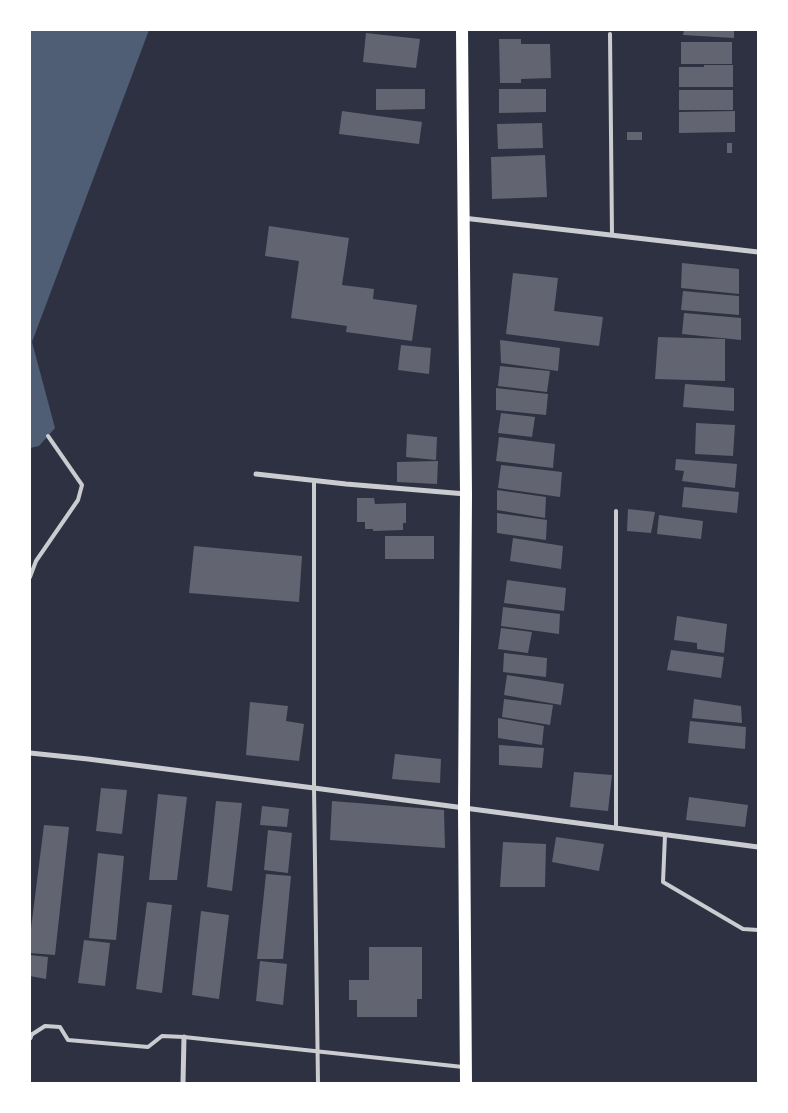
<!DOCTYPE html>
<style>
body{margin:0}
#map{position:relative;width:788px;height:1113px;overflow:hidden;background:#2d3142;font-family:Roboto,sans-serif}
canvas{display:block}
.frame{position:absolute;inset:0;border:31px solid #fff;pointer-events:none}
</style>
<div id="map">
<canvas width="788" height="1113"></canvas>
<div class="frame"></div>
</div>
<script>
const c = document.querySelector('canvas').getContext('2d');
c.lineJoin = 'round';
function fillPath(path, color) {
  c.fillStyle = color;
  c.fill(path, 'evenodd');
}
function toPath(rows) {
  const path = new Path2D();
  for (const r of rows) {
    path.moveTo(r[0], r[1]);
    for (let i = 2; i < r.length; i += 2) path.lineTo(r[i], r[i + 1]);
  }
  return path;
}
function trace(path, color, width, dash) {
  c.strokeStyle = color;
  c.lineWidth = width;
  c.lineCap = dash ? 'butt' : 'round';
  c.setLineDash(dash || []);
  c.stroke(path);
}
fillPath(toPath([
 [30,30,149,30,32,342,55,428,39,446,30,448]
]), '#4f5d75');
fillPath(toPath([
 [684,30,734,30,734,38,683,35],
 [366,33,420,39,416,68,363,62],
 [499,39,521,39,521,44,550,44,551,78,521,79,521,83,500,83],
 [681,42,732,42,732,64,681,64],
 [704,65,733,65,733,87,679,87,679,67,704,67],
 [376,89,425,89,425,109,376,110],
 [499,89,546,89,546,112,499,113],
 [679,90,733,90,733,110,679,110],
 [342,111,422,122,419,144,339,134],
 [735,111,735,132,679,133,679,112],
 [542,123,543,148,498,149,497,124],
 [627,132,642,132,642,140,627,140],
 [727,143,732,143,732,153,727,153],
 [545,155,547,197,492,199,491,157],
 [269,226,349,238,342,285,374,289,373,299,417,305,412,341,346,332,347,326,291,318,299,261,265,256],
 [682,263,739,269,739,294,681,288],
 [513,273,558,278,554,311,603,317,599,346,506,334],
 [683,291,739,296,739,315,681,310],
 [684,313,741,318,741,340,682,334],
 [658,337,725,339,725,381,655,379],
 [500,340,560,348,558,371,501,363],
 [401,345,431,348,429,374,398,370],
 [500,366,550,371,547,392,498,386],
 [685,384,734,388,734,411,683,407],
 [496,388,548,394,546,415,496,410],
 [501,413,535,417,532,437,498,433],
 [696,423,735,425,733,456,695,454],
 [407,434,437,437,436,460,406,457],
 [499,437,555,444,553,468,496,461],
 [676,459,737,464,735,488,682,481,684,471,675,470],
 [438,461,437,484,397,482,397,462],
 [501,465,562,472,560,497,498,488],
 [684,487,739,492,737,513,682,507],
 [497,490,546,497,545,518,497,510],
 [357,498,374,498,375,504,406,503,406,523,403,523,403,530,373,531,373,529,365,529,365,522,357,522],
 [628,509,655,512,651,533,627,531],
 [497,513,547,520,546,540,497,533],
 [659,515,703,521,701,539,657,534],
 [385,536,434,536,434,559,385,559],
 [513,538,563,546,561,569,510,561],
 [194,546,302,556,299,602,189,593],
 [507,580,566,588,564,611,504,603],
 [503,607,560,614,559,634,501,626],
 [677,616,727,624,724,653,697,649,697,643,674,640],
 [501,628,532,632,528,653,498,649],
 [671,650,724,657,721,678,667,670],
 [504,653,547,658,546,677,503,672],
 [507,675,564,684,561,705,504,695],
 [504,699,553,705,550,725,502,717],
 [694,699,741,706,742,723,692,718],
 [250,702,288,706,286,721,304,724,299,761,246,755],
 [498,718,544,726,542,745,498,738],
 [690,721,746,727,745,749,688,743],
 [499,745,544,748,542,768,499,765],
 [395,754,441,759,440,783,392,779],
 [574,772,612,775,608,811,570,807],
 [101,788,127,790,122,834,96,831],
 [158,794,187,797,177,880,149,880],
 [689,797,748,805,745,827,686,820],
 [216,801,242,803,232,891,207,887],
 [332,801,444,810,445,848,330,840],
 [262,806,289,809,287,827,260,825],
 [44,825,69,827,55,955,30,953,30,936],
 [268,830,292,833,288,873,264,870],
 [556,837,604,844,599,871,552,862],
 [503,842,546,844,545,887,500,887],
 [98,853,124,856,116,940,89,938],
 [266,874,291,876,283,959,257,959],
 [147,902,172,905,162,993,136,989],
 [201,911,229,915,219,999,192,995],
 [84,940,110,943,105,986,78,983],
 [369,947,422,947,422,999,417,999,417,1017,357,1017,357,1000,349,1000,349,980,369,980],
 [30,955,48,957,46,979,30,976],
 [260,961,287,964,283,1005,256,1001]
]), '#626471');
trace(toPath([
 [610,34,612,235],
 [314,481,314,788,318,1083],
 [30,577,36,561,78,500,82,485,48,436],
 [616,828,616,511],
 [665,835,663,882,743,929,758,930],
 [31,1035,45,1026,60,1027,68,1040,148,1047,162,1036,184,1037,463,1067]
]), '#caccd0', 4);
trace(toPath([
 [463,218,758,252],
 [256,474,346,484,466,494],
 [30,753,88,759,314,788,758,847],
 [30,1038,31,1035],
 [183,1083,184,1037]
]), '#caccd0', 5);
trace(toPath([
 [462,30,466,494,464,807,466,1083]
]), '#fff', 12);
</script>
